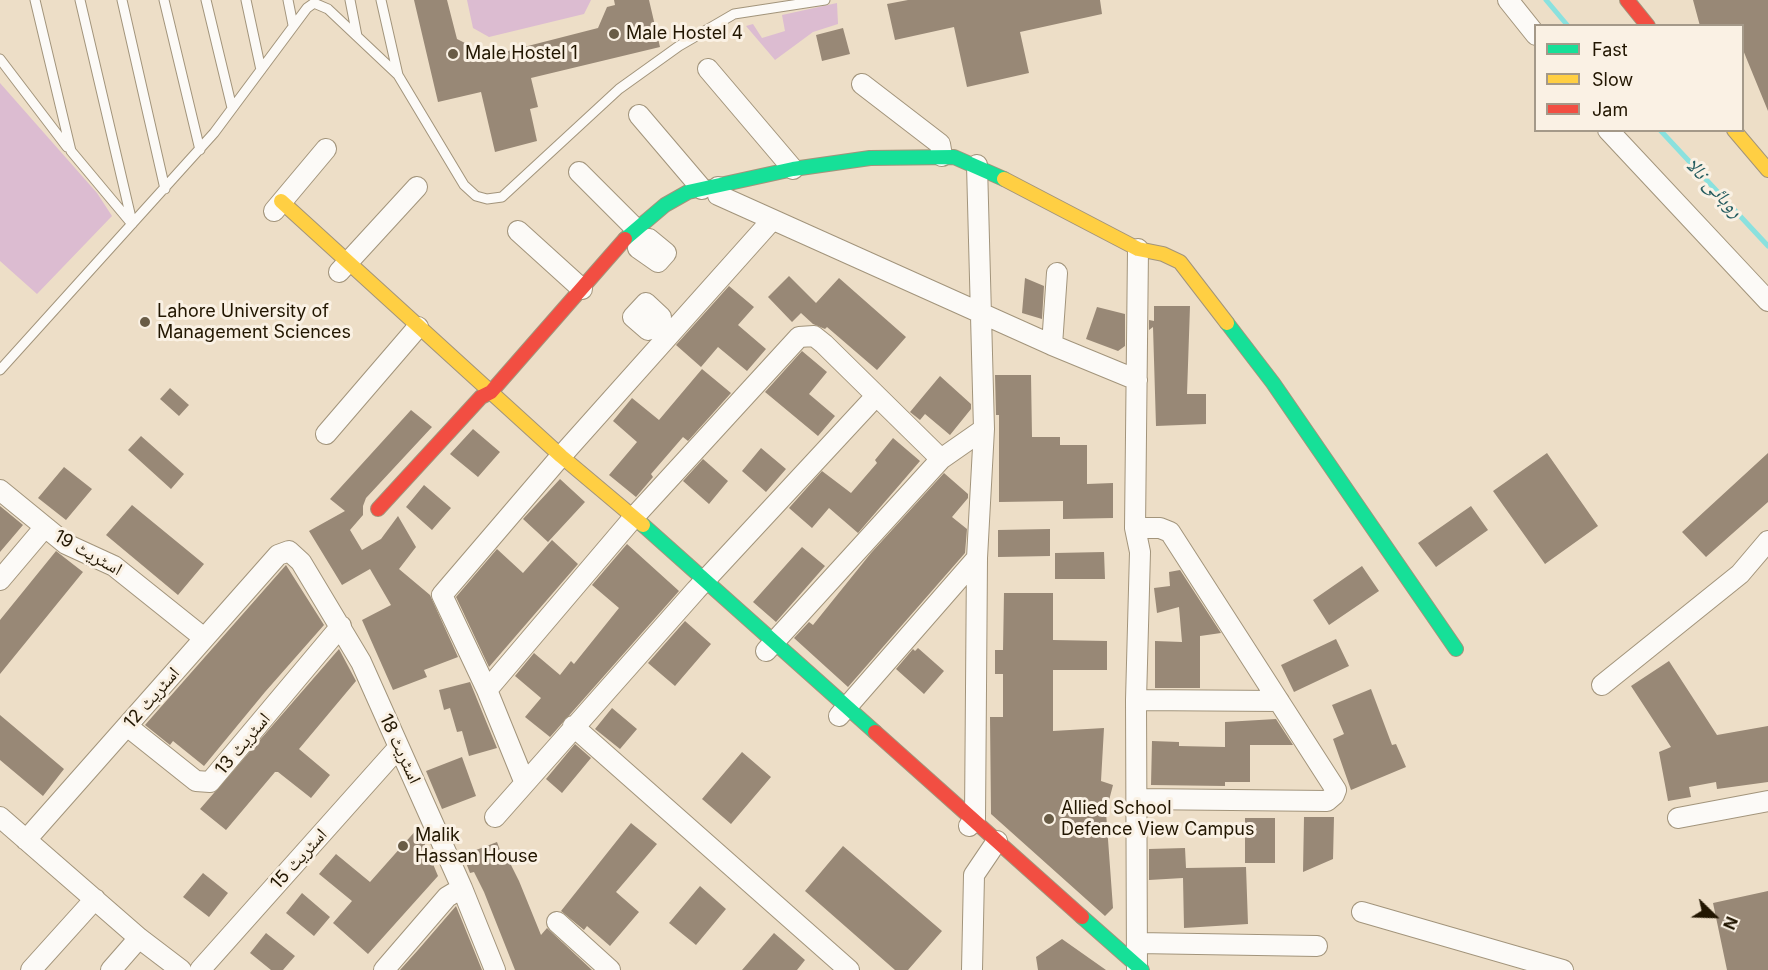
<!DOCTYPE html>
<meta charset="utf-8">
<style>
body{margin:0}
#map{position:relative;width:1768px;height:970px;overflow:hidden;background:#eddec7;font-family:Inter,sans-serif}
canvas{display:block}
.legend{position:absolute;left:1534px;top:24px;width:210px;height:108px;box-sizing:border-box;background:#faf1e4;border:2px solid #a49989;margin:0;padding:8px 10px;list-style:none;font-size:18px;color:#221601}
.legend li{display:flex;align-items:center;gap:12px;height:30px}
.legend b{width:30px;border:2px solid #a49989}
.north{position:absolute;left:1684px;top:886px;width:60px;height:60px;-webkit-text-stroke:4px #faf1e4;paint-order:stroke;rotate:113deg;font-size:16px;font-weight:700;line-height:24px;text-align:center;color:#221601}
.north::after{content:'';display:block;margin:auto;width:21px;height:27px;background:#221601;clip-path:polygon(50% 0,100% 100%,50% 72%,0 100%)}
</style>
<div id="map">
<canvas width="1768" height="970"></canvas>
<ul class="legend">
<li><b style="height:8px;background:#16e098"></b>Fast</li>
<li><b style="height:8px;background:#ffcf43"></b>Slow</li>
<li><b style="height:8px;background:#f24e42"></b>Jam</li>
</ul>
<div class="north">N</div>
</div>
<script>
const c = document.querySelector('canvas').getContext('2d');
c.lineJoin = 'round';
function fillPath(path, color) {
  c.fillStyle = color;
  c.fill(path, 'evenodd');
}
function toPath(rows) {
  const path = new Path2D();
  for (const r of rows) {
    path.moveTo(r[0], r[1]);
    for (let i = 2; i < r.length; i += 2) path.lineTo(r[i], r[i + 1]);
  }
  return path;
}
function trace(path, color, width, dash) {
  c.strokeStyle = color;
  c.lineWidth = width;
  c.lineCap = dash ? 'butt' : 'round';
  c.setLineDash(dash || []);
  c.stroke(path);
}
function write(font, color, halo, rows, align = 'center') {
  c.font = font + ' Inter,"Noto Naskh Arabic",sans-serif';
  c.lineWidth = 6;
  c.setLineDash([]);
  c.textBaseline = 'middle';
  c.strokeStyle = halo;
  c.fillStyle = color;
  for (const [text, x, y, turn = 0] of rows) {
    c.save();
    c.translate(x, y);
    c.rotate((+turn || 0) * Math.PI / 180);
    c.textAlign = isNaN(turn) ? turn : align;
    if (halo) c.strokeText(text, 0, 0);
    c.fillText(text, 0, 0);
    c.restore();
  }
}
fillPath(toPath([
 [467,0,591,0,584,14,489,37,473,28],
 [837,3,838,24,813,32,775,60,746,26,753,24,762,38,785,31,782,15],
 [0,83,97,193,112,216,37,294,0,261]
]), '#dcbcd1');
trace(toPath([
 [1546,0,1568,26],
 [1660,130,1768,246]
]), '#8ae1de', 5);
fillPath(toPath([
 [414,0,447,0,457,39,479,50,481,58,598,28,607,7,615,5,614,0,649,0,660,47,531,78,538,107,530,109,537,141,495,152,481,92,438,102],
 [908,0,1100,0,1102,14,1020,32,1029,73,967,87,954,27,895,40,887,4],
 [1693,0,1768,0,1768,111,1743,50,1743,26,1700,26],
 [843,28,850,54,822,61,816,35],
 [789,276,816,303,839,278,906,337,877,370,827,327,825,329,813,324,801,313,792,322,768,297],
 [1025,278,1044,286,1042,319,1022,313],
 [729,286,754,307,738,325,766,349,747,371,718,347,701,367,676,345],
 [1154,306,1190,306,1187,394,1206,394,1206,424,1156,426,1153,327,1149,330,1149,320,1154,321],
 [1097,307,1125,314,1125,346,1118,351,1086,339],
 [802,351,827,372,809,394,835,416,818,436,765,392],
 [702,369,731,393,688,441,683,437,651,474,653,477,636,497,609,475,637,442,613,421,632,398,659,420],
 [995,375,1031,375,1032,437,1060,437,1060,445,1087,445,1087,484,1113,483,1113,518,1063,519,1063,501,999,502,999,415,996,415],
 [940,376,971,404,971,409,950,435,925,414,920,420,910,412],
 [170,388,189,405,179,416,160,399],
 [411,410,432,427,366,498,363,506,363,515,350,530,362,550,381,539,398,516,416,547,399,569,430,595,458,657,424,670,427,677,393,690,362,620,391,605,370,569,342,585,309,531,345,511,330,499],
 [473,429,500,452,478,477,450,454],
 [141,436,184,474,171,489,128,450],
 [893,438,920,461,858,533,829,508,812,528,789,508,822,471,851,493,877,463,875,460],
 [761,448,786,469,766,492,742,471],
 [1547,453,1598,526,1545,564,1493,491],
 [1768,453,1768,502,1706,557,1682,532],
 [703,459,728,481,709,504,683,481],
 [64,467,92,489,66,520,38,498],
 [944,473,968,494,968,498,952,517,967,529,965,553,848,687,794,638,809,622,813,625,871,553],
 [560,479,585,502,548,542,523,519],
 [424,485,451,508,432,530,406,507],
 [132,505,204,564,178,595,106,535],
 [0,506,23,525,0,552],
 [1471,506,1488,530,1436,567,1418,543],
 [1050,529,1050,556,998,557,998,530],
 [552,540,578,564,489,667,456,597,497,549,523,573],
 [627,544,679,591,550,737,525,717,541,698,515,676,534,653,560,675,571,661,574,664,619,608,592,585],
 [802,547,825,566,776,622,753,602],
 [56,551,83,572,0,674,0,620],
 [1104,552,1105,579,1055,579,1055,553],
 [286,565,324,625,265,692,204,766,173,741,170,745,145,725],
 [1362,566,1379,591,1329,625,1313,600],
 [1180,570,1221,633,1200,636,1200,688,1155,688,1155,641,1182,642,1179,607,1157,613,1154,588,1170,586,1169,572],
 [1004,593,1053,593,1053,640,1107,641,1107,670,1053,670,1053,731,1104,728,1101,781,1113,785,1106,812,1113,908,1105,916,991,814,990,717,1003,717,1003,674,995,674,995,650,1003,650],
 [685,621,711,644,675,686,648,663],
 [1336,639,1349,666,1294,692,1281,665],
 [918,648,944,671,924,694,896,669,913,649,915,651],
 [339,649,356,681,299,749,330,775,311,798,278,772,275,772,226,830,200,809],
 [1669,661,1717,735,1768,726,1768,782,1717,789,1716,782,1689,787,1691,797,1668,801,1659,752,1671,747,1631,686],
 [470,682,497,748,469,756,462,731,457,732,450,708,444,710,439,690],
 [1371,689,1392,745,1396,744,1406,767,1351,790,1333,739,1344,734,1332,705],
 [612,708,637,729,620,749,595,729],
 [0,715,64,769,43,796,0,760],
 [1276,719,1293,745,1250,745,1250,782,1225,782,1225,786,1151,785,1152,741,1179,742,1179,746,1225,747,1225,722],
 [575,744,591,758,562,793,546,779],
 [742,752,771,777,731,824,702,799],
 [462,757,476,796,442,809,426,771],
 [1304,817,1334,817,1333,859,1303,872],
 [1245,818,1275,818,1275,863,1245,863],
 [631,823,657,844,616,892,639,912,610,946,587,926,584,930,561,911],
 [418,828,438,876,368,954,333,923,352,901,319,874,336,854,370,882],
 [497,842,505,863,509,861,519,881,541,935,547,928,592,970,515,970,484,892,474,872,470,873,463,855],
 [843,846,942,931,908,970,895,970,805,891],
 [1185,848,1186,868,1246,867,1248,924,1184,928,1183,878,1149,880,1149,849],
 [203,873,228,893,209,917,183,897],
 [700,886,726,909,696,945,669,923],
 [1768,891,1768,970,1727,970,1713,903],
 [302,893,330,917,314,936,286,913],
 [456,906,482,970,400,970,418,950],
 [266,933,295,956,283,970,271,970,250,953],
 [774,933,805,960,797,970,742,970],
 [1062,939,1106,970,1038,970,1036,957]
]), '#988876');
const lane = toPath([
 [35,0,71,151,132,224],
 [80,0,132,222],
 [122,0,165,189],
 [164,0,200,150],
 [206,0,232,108],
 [246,0,261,70],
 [288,0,293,25],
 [350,0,357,36],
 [381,0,398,75,464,185,476,196,487,199,502,197,619,89,679,46,734,14,825,0],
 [0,59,67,147],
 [0,370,214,133,307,8,314,3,328,9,398,75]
]);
const street = toPath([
 [1508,0,1536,35],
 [708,69,793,169],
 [862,84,940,144,942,156],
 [639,115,702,189],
 [1608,130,1768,301],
 [579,172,635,228],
 [718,187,718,195,1052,345,1137,380],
 [274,211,326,149],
 [518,231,582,289],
 [649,239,666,253,658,262,638,248,649,239],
 [339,272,417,187],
 [646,303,661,317,648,330,633,317,646,303],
 [1052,345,1057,273],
 [326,434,418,327],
 [0,490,66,544,114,566,204,638],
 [1135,528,1160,528,1170,532,1336,790,1334,795,1327,801,1137,799],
 [0,580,44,528],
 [766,651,941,459,984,429],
 [1602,685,1740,574,1768,541],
 [487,690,634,517,799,337,814,336,824,344,941,459],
 [1136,700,1279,701],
 [839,716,977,558],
 [127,726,196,781,210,782,341,626],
 [573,726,849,970],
 [524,781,487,690,442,595,555,463,772,220],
 [0,817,139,938,181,970],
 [495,817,696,590,876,396],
 [1678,818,1768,801],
 [969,826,975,819,977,558,984,429,977,165],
 [26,840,278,555,289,551,301,562,361,662,462,888,495,970],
 [1362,912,1563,970],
 [557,922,610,970],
 [1138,943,1317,946],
 [31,970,95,899],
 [111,970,139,938],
 [200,970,398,748],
 [384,970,447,897,462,888],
 [972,970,974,875,997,841],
 [1137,970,1136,700,1140,552,1135,528,1138,249]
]);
const fast = toPath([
 [625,239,665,205,688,192,793,169,870,158,954,157,1004,179],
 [1227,323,1273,383,1456,649],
 [643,525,875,732],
 [1082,917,1142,970]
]);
const slow = toPath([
 [1734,130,1768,170],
 [1004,179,1138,249,1163,254,1180,262,1227,323],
 [281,201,561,456,643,525]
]);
const jam = toPath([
 [1627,0,1648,26],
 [378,509,481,397,491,392,625,239],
 [875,732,1082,917]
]);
trace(lane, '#a2947b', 11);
trace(street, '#a2947b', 22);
trace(fast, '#a2947b', 16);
trace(slow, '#a2947b', 16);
trace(jam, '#a2947b', 16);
trace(lane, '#fcfaf7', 9);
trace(street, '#fcfaf7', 20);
trace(fast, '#16e098', 14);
trace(slow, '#ffcf43', 14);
trace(jam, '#f24e42', 14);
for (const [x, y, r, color] of [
 [614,34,6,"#695c46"],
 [453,54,6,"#695c46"],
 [145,322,6,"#695c46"],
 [1049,819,6,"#695c46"],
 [403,846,6,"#695c46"]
]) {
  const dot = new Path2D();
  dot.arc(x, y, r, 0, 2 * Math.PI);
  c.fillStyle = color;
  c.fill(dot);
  trace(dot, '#faf1e4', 2);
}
write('18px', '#221601', '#faf1e4', [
 ["Male Hostel 4",626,34],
 ["Male Hostel 1",465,54],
 ["Lahore University of",157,312],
 ["Management Sciences",157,333],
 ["Allied School",1061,809],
 ["Defence View Campus",1061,830],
 ["Malik",415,836],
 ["Hassan House",415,857]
], 'left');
write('18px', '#221601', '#faf1e4', [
 ["اسٹریٹ 19",88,553,29],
 ["اسٹریٹ 12",152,698,-49],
 ["اسٹریٹ 13",243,744,-50],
 ["اسٹریٹ 18",400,749,65],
 ["اسٹریٹ 15",299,859,-48]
]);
write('italic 20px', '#255c5f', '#faf1e4', [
 ["روہائی نالا",1714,188,47]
]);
</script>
